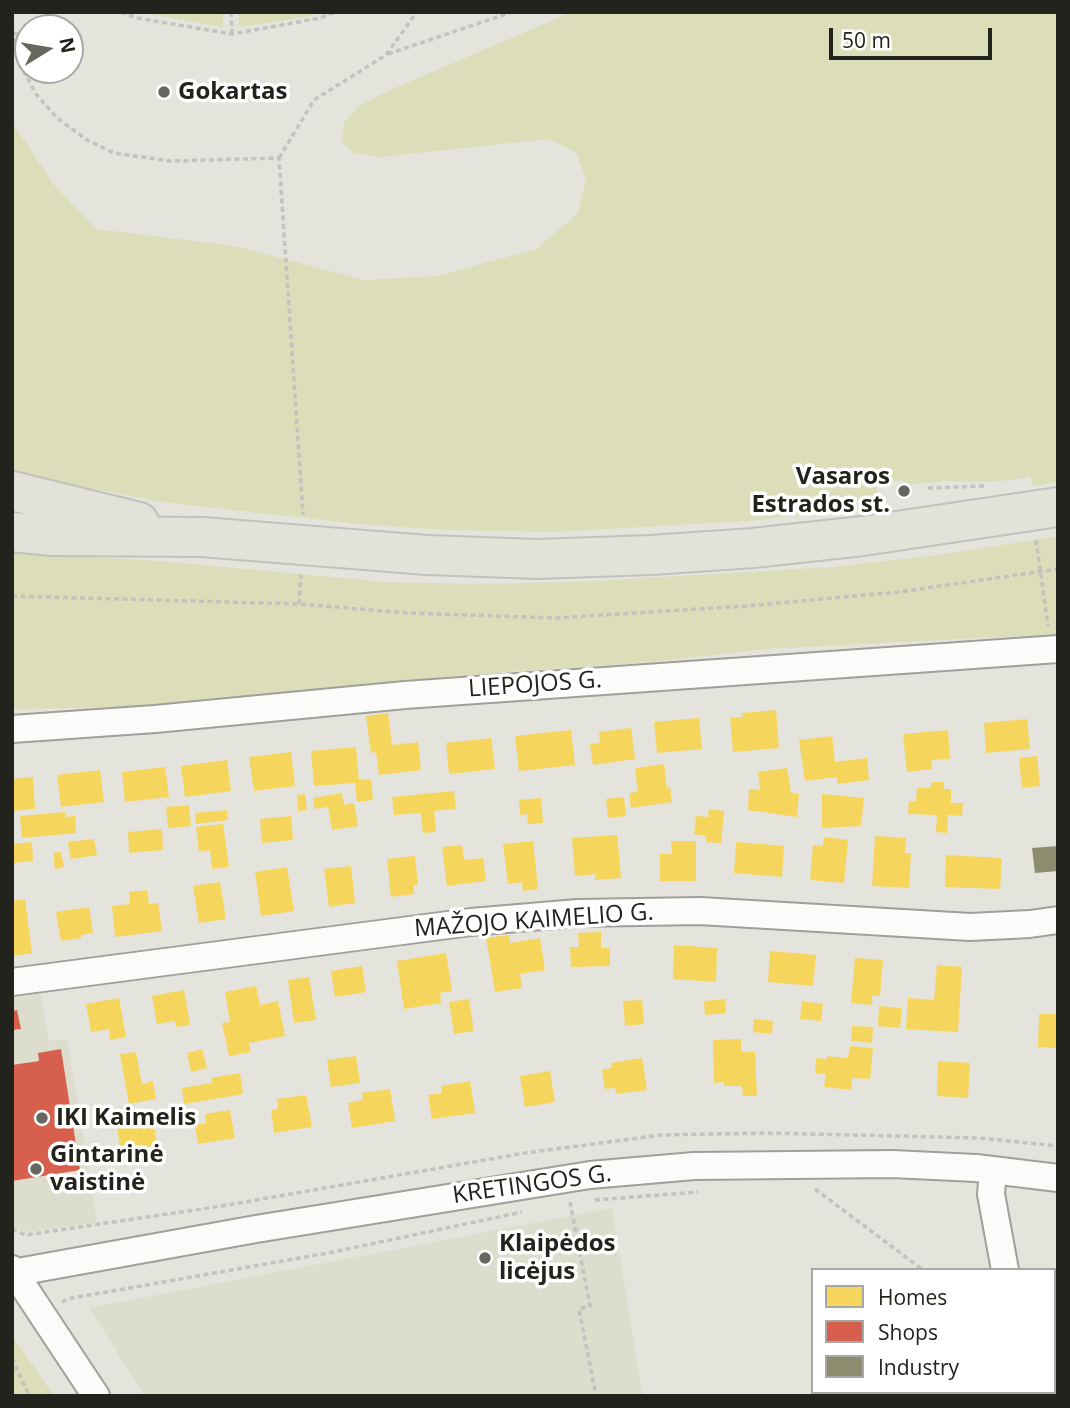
<!DOCTYPE html>
<meta charset="utf-8">
<style>
body{margin:0}
#map{position:relative;width:1070px;height:1408px;overflow:hidden;background:#e4e4dc;font-family:"Open Sans",sans-serif}
canvas{display:block}
.frame{position:absolute;inset:0;border:14px solid #23231d;pointer-events:none}
.legend{position:absolute;left:811px;top:1268px;width:245px;height:126px;box-sizing:border-box;background:#fff;border:2px solid #a7a7a5;margin:0;padding:9px 12px;list-style:none;font-size:21px;color:#23231d}
.legend li{display:flex;align-items:center;gap:14px;height:35px}
.legend b{width:35px;border:2px solid #a7a7a5}
.north{position:absolute;left:14px;top:14px;width:70px;height:70px;box-sizing:border-box;background:#fff;border:2px solid #a7a7a5;border-radius:50%;rotate:79deg;font-size:19px;font-weight:700;line-height:28px;text-align:center;color:#23231d}
.north::after{content:'';display:block;margin:auto;width:24px;height:32px;background:#676760;clip-path:polygon(50% 0,100% 100%,50% 72%,0 100%)}
.scale{position:absolute;left:829px;top:28px;width:163px;height:32px;box-sizing:border-box;border:4px solid #23231d;border-top:0;padding-left:9px;font-size:21px;line-height:24px;white-space:nowrap;color:#23231d;-webkit-text-stroke:5px #fff;paint-order:stroke}
</style>
<div id="map">
<canvas width="1070" height="1408"></canvas>
<div class="frame"></div>
<ul class="legend">
<li><b style="height:19px;background:#f6d55c"></b>Homes</li>
<li><b style="height:19px;background:#d6604d"></b>Shops</li>
<li><b style="height:19px;background:#8c8c6e"></b>Industry</li>
</ul>
<div class="north">N</div>
<div class="scale">50 m</div>
</div>
<script>
const c = document.querySelector('canvas').getContext('2d');
c.lineJoin = 'round';
function fillPath(path, color) {
  c.fillStyle = color;
  c.fill(path, 'evenodd');
}
function toPath(rows) {
  const path = new Path2D();
  for (const r of rows) {
    path.moveTo(r[0], r[1]);
    for (let i = 2; i < r.length; i += 2) path.lineTo(r[i], r[i + 1]);
  }
  return path;
}
function trace(path, color, width, dash) {
  c.strokeStyle = color;
  c.lineWidth = width;
  c.lineCap = dash ? 'butt' : 'round';
  c.setLineDash(dash || []);
  c.stroke(path);
}
function write(font, color, halo, rows, align = 'center') {
  c.font = font + ' "Open Sans",sans-serif';
  c.lineWidth = 7;
  c.setLineDash([]);
  c.textBaseline = 'middle';
  c.strokeStyle = halo;
  c.fillStyle = color;
  for (const [text, x, y, turn = 0] of rows) {
    c.save();
    c.translate(x, y);
    c.rotate((+turn || 0) * Math.PI / 180);
    c.textAlign = isNaN(turn) ? turn : align;
    if (halo) c.strokeText(text, 0, 0);
    c.fillText(text, 0, 0);
    c.restore();
  }
}
fillPath(toPath([
 [40,989,49,1041,67,1039,97,1222,30,1232,12,1227,12,993],
 [612,1208,643,1396,145,1396,89,1308]
]), '#dcddcc');
fillPath(toPath([
 [145,12,223,12,223,27,145,13],
 [238,12,312,12,313,16,239,27],
 [572,12,1058,12,1058,482,1033,486,1030,477,994,482,945,481,906,485,901,480,876,484,878,496,823,512,749,521,555,532,444,530,358,524,162,502,12,473,12,122,54,185,96,229,235,246,364,280,437,276,536,249,577,214,586,180,576,152,548,139,381,157,354,153,342,142,344,122,359,106,388,91],
 [1058,536,1058,634,766,649,651,662,505,672,397,686,235,700,129,707,12,709,12,549,67,556,160,561,385,582,474,584,577,582,832,567,946,554],
 [12,1335,54,1396,12,1396]
]), '#dcdeba');
fillPath(toPath([
 [776,710,779,748,733,752,730,718,743,717,742,713],
 [388,713,392,745,418,742,421,770,379,775,376,752,371,753,366,716],
 [699,718,702,749,657,753,654,722],
 [1027,719,1030,749,986,753,984,723],
 [631,728,635,759,593,765,590,744,600,743,599,732],
 [571,730,575,765,519,771,515,736],
 [948,730,950,759,931,760,932,769,907,772,903,734],
 [832,736,835,762,867,758,869,780,838,784,837,777,805,781,799,740],
 [491,738,495,769,449,774,446,743],
 [356,747,359,780,371,779,373,800,357,802,355,783,314,786,311,751],
 [291,752,295,786,254,791,249,757],
 [1037,756,1040,786,1022,788,1019,758],
 [227,760,231,791,185,797,181,766],
 [664,764,667,788,670,787,672,802,631,808,629,793,638,792,635,768],
 [165,767,169,797,125,802,122,772],
 [787,768,791,793,799,794,797,817,748,810,749,789,760,790,758,772],
 [100,770,104,802,61,807,57,775],
 [33,777,35,809,12,811,12,779],
 [931,782,944,782,944,789,951,789,951,803,963,803,962,816,948,815,947,833,936,832,937,815,908,814,909,801,916,801,917,788,931,788],
 [454,791,456,809,434,811,436,832,423,833,421,813,394,815,392,797],
 [342,793,344,805,354,803,358,826,332,830,328,807,315,809,313,798],
 [305,794,307,810,298,811,297,795],
 [822,794,864,798,861,826,822,828],
 [624,797,626,816,608,818,606,799],
 [541,798,543,823,528,824,527,814,520,815,519,800],
 [189,805,191,826,168,828,166,807],
 [709,809,724,811,721,843,706,842,706,836,694,834,696,816,708,817],
 [227,810,228,820,196,824,195,813],
 [65,812,66,817,75,816,76,833,22,838,20,816],
 [291,816,293,840,262,843,260,819],
 [223,824,229,867,212,869,210,850,199,852,196,827],
 [162,829,163,850,129,853,128,832],
 [617,835,621,878,595,880,595,874,575,876,572,838],
 [875,836,906,838,905,853,911,853,909,888,872,886],
 [824,837,848,840,844,883,810,880,813,845,823,846],
 [94,839,97,855,71,859,68,842],
 [533,841,538,889,523,891,522,882,508,884,503,844],
 [671,841,696,841,696,881,660,881,660,854,672,854],
 [32,842,33,861,13,863,12,844],
 [736,842,784,846,782,877,734,873],
 [462,845,464,860,483,858,486,881,447,886,442,847],
 [61,852,64,867,55,869,53,853],
 [946,855,1002,858,1000,889,945,887],
 [415,856,418,885,413,885,414,894,391,897,387,859],
 [351,866,355,903,329,907,324,869],
 [287,867,294,911,261,916,255,872],
 [220,882,226,919,199,923,193,886],
 [147,890,149,904,158,903,162,931,115,937,112,906,130,904,129,892],
 [25,899,32,953,12,956,12,901],
 [89,907,93,933,81,935,81,938,61,941,56,912],
 [601,932,601,948,610,948,610,966,571,967,570,947,579,947,578,933],
 [509,935,510,943,540,938,545,970,520,974,522,988,495,992,486,938],
 [674,945,717,948,716,982,673,979],
 [770,951,816,955,813,986,768,982],
 [446,953,452,991,440,993,441,1003,404,1009,397,961],
 [855,958,883,960,880,996,872,996,872,1005,851,1003],
 [937,965,962,967,958,1032,906,1029,908,998,934,1000],
 [362,966,366,992,335,997,331,971],
 [309,977,316,1020,294,1023,288,980],
 [256,986,260,1005,278,1001,285,1036,249,1043,251,1052,229,1056,222,1023,230,1022,225,992],
 [184,990,190,1025,176,1027,175,1021,157,1024,152,996],
 [119,998,126,1037,110,1040,109,1029,91,1032,86,1004],
 [469,999,474,1031,454,1034,449,1002],
 [725,999,726,1013,705,1015,704,1001],
 [642,1000,644,1024,625,1026,623,1001],
 [802,1001,823,1004,821,1021,800,1019],
 [879,1006,902,1008,900,1028,878,1026],
 [1039,1014,1058,1014,1058,1048,1038,1047],
 [754,1019,773,1021,772,1034,753,1032],
 [852,1026,873,1027,872,1043,851,1041],
 [741,1039,741,1052,755,1052,757,1096,743,1096,742,1086,724,1086,724,1082,714,1083,713,1040],
 [850,1046,873,1048,870,1079,852,1078,851,1090,824,1087,826,1074,815,1073,816,1058,827,1059,827,1056,848,1058],
 [202,1049,207,1068,191,1072,187,1053],
 [136,1052,142,1084,153,1081,156,1099,129,1104,120,1054],
 [356,1056,360,1083,331,1087,327,1060],
 [642,1058,647,1090,616,1094,615,1088,605,1089,602,1070,612,1068,611,1063],
 [938,1061,970,1063,968,1098,937,1096],
 [550,1071,555,1102,525,1107,520,1076],
 [240,1073,243,1094,184,1104,182,1088,212,1083,211,1078],
 [470,1081,475,1113,432,1119,428,1095,442,1093,441,1086],
 [390,1089,395,1121,352,1128,348,1103,363,1100,362,1093],
 [306,1095,312,1127,274,1133,271,1110,278,1109,277,1099],
 [230,1110,235,1138,198,1144,195,1125,206,1123,205,1114],
 [153,1119,157,1145,142,1148,143,1154,121,1157,117,1125]
]), '#f6d55c');
fillPath(toPath([
 [17,1010,21,1029,12,1030,12,1011],
 [61,1049,80,1170,12,1181,12,1065,39,1061,38,1053]
]), '#d6604d');
fillPath(toPath([
 [1058,846,1058,871,1035,873,1032,848]
]), '#8c8c6e');
const street = toPath([
 [12,729,155,719,405,695,1058,649],
 [12,982,471,922,578,913,700,911,970,927,1030,924,1058,920],
 [993,1170,991,1194,1005,1270],
 [12,1269,96,1396],
 [12,1273,256,1229,590,1175,694,1166,892,1164,976,1168,1058,1178],
 [1029,1392,1029,1396]
]);
const primary = toPath([
 [12,491,139,522],
 [12,532,52,536,202,537,427,555,538,559,651,555,753,548,863,536,1058,507]
]);
trace(street, '#a0a09a', 30);
trace(primary, '#c1c1bd', 42);
trace(toPath([
 [121,12,137,18,232,34,320,18,335,12],
 [231,12,232,34],
 [12,30,21,66,36,94,57,118,87,140,114,153,170,161,279,158,303,515],
 [13,33,28,35],
 [388,54,512,12],
 [279,158,314,100,386,55,417,12],
 [928,488,985,486],
 [1036,540,1048,626],
 [12,596,299,604,407,613,556,618,745,606,899,592,1058,569],
 [299,604,301,575],
 [815,1189,923,1270],
 [595,1200,698,1192],
 [570,1202,590,1306,579,1309,596,1396],
 [12,1229,26,1235,222,1206,525,1153,661,1135,767,1133,979,1138,1058,1146],
 [62,1302,67,1299,328,1253,522,1212],
 [12,1358,29,1396],
 [604,1396,608,1396]
]), '#c2c2bf', 3.5, [5, 3.5]);
trace(street, '#fbfbfa', 26);
trace(primary, '#e2e2d9', 38);
for (const [x, y, r, color] of [
 [164,92,7,"#676760"],
 [904,491,7,"#676760"],
 [42,1118,7,"#676760"],
 [36,1169,7,"#676760"],
 [485,1258,7,"#676760"]
]) {
  const dot = new Path2D();
  dot.arc(x, y, r, 0, 2 * Math.PI);
  c.fillStyle = color;
  c.fill(dot);
  trace(dot, '#fff', 2.5);
}
write('bold 24px', '#23231d', '#fff', [
 ["Gokartas",178,92],
 ["Vasaros",890,477,"right"],
 ["Estrados st.",890,505,"right"],
 ["IKI Kaimelis",56,1118],
 ["Gintarinė",50,1155],
 ["vaistinė",50,1183],
 ["Klaipėdos",499,1244],
 ["licėjus",499,1272]
], 'left');
write('24px', '#23231d', '#fff', [
 ["LIEPOJOS G.",535,685,-4],
 ["MAŽOJO KAIMELIO G.",534,921,-4],
 ["KRETINGOS G.",532,1185,-8]
]);
</script>
